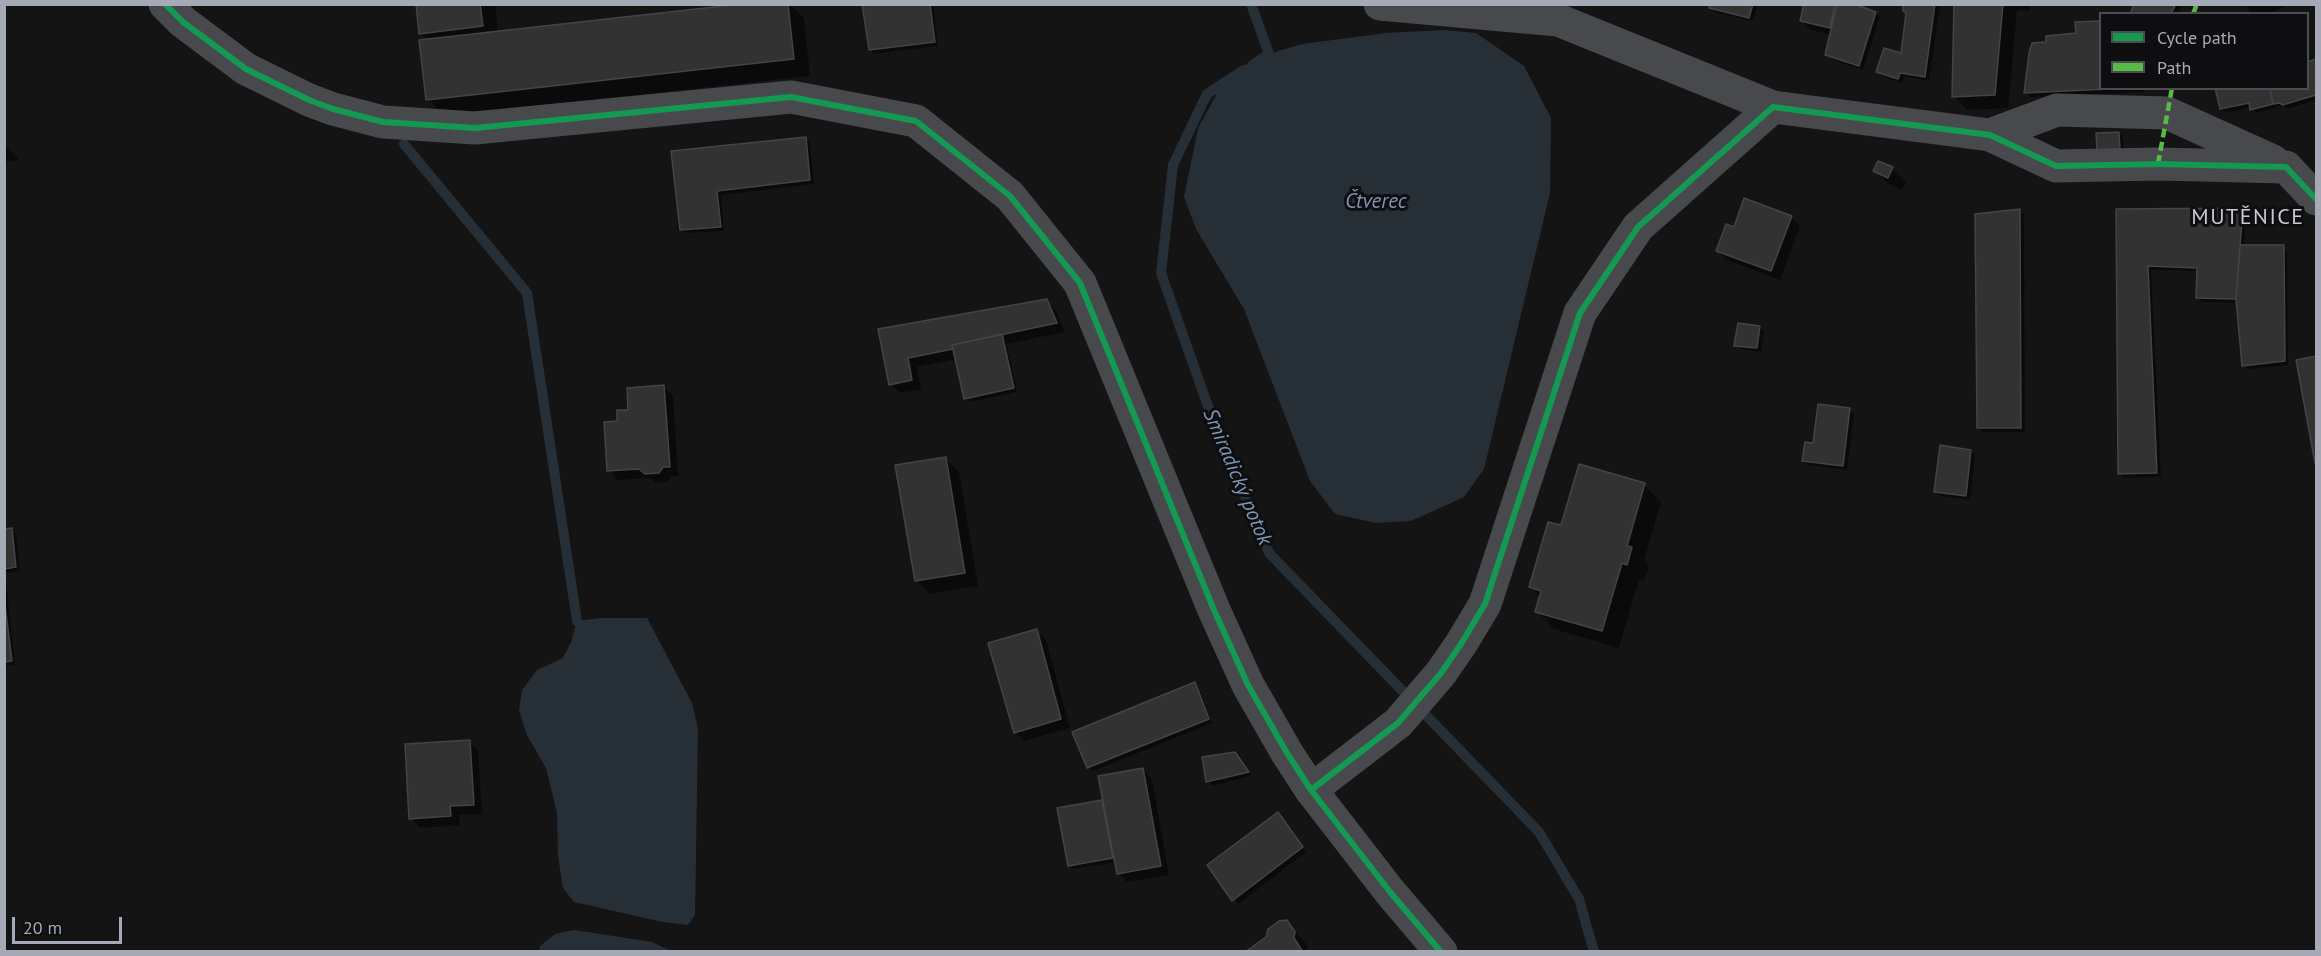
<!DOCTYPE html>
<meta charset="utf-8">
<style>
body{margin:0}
#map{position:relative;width:2321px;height:956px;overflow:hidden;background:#141414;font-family:"PT Sans",sans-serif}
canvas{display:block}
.frame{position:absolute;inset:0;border:6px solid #a5aab6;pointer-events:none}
.legend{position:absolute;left:2099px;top:12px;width:210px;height:78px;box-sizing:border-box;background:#0e0e10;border:2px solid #4a4c52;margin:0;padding:8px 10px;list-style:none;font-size:18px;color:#a5aab6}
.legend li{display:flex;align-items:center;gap:12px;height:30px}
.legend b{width:30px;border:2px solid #4a4c52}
.scale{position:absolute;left:12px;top:917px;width:110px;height:27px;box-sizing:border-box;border:3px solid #a5aab6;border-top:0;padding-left:8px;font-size:18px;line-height:21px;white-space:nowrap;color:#a5aab6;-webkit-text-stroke:4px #0e0e10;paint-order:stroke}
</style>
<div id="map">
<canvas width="2321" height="956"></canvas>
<div class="frame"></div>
<ul class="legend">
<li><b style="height:8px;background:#139951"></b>Cycle path</li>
<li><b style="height:8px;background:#58b947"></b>Path</li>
</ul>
<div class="scale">20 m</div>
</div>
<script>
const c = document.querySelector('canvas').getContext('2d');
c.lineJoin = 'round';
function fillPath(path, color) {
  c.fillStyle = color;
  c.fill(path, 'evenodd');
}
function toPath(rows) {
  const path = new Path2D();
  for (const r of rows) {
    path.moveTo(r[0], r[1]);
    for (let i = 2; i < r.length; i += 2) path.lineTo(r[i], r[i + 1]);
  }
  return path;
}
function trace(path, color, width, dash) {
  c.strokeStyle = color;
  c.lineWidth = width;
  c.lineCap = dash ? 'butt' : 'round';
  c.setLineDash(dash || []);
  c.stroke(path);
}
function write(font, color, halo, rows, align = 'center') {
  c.font = font + ' "PT Sans",sans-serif';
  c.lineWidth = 6;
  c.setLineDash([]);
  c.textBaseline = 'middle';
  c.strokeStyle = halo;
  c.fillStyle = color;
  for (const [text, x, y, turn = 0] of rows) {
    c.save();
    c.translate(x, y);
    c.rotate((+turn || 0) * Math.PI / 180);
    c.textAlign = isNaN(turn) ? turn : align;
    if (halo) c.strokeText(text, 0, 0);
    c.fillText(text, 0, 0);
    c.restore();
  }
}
fillPath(toPath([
 [1445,30,1476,33,1524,66,1551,118,1550,193,1484,469,1464,497,1411,521,1376,523,1335,514,1310,481,1244,309,1196,229,1184,197,1198,128,1219,90,1252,59,1302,44,1386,33],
 [601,618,647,618,692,703,698,729,695,915,688,925,663,922,574,902,563,888,558,856,557,813,546,768,527,735,519,710,522,690,537,670,563,658,571,642,577,621],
 [574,930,652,942,671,951,539,951,540,946,555,934]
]), '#272f36');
fillPath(toPath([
 [417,4,495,4,498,33,755,4,790,4,804,18,810,76,445,116,428,99,428,40,420,33],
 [864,4,933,4,938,46,874,54,870,49],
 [1712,4,1758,4,1753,21,1715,12,1711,7],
 [1805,4,1857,4,1856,7,1876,13,1880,17,1863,70,1831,59,1826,55,1831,35,1811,30,1802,21],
 [1905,4,1940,4,1929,81,1904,76,1902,83,1882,76,1878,72,1902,55,1907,14],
 [1956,4,2030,4,2030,11,2017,10,2008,108,1967,110,1954,96],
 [2136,4,2183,4,2178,14,2131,14],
 [2245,4,2292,4,2267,14,2252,14],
 [2100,22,2100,88,2146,88,2144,92,2030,97,2026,92,2047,44,2078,34,2077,23],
 [2316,60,2316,100,2287,109,2285,106,2278,107,2256,113,2251,107,2226,113,2222,109,2308,88,2308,63],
 [2119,133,2123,138,2124,153,2098,151],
 [806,138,810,143,814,184,721,195,724,231,686,233,681,229,672,152],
 [4,144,18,158,19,160,4,162],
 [1892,168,1906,182,1902,190,1889,184,1875,171],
 [2019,210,2024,215,2025,432,1983,432,1978,428],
 [2242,210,2246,214,2244,246,2283,247,2287,251,2288,365,2248,369,2244,365,2239,303,2202,302,2198,297,2198,271,2151,270,2161,477,2124,478,2120,474,2118,211],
 [1791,217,1800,226,1780,280,1727,260,1718,251,1735,229],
 [1046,301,1056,310,1065,332,1007,344,1017,392,970,402,966,398,957,359,917,367,921,389,900,393,891,384,880,330],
 [1759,327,1764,332,1761,352,1740,349,1736,345],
 [2316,357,2316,462,2298,361],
 [664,387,673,396,678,476,672,476,668,482,656,483,650,478,618,480,609,470,619,423,630,411],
 [1849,410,1854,414,1847,470,1808,465,1804,460,1814,444],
 [1971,451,1975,455,1970,500,1940,496,1936,491],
 [945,458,959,472,978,586,930,594,916,580],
 [1644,485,1661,502,1644,561,1649,566,1644,581,1639,579,1619,648,1554,629,1537,611,1541,597,1531,586,1562,527],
 [11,529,16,534,20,571,5,573,15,665,4,666,4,530],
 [1037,630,1046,640,1070,728,1024,741,1015,732],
 [1195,684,1199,689,1212,723,1093,771,1088,767],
 [469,741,478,751,482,814,459,815,460,825,420,828,411,818],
 [1239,759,1251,776,1212,786,1208,781],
 [1143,770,1152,779,1169,875,1127,882,1118,873,1116,862,1073,869,1069,865,1102,801,1105,805],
 [1282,818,1306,852,1238,904,1209,866],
 [1287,922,1308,946,1307,952,1248,952]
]), '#0007');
trace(toPath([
 [1251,4,1269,54,1257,62],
 [1244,70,1207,94,1173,165,1161,273,1216,429,1269,553,1539,832,1579,899,1594,952],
 [404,144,527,293,577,621]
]), '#272f36', 10);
const building = toPath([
 [416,4,480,4,483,26,419,34,416,4],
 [741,4,788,4,794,59,426,100,419,40,741,4],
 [862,4,930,4,935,42,869,50,862,4],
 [1710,4,1753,4,1749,18,1709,8,1710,4],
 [1804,4,1835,4,1830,28,1800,21,1804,4],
 [1837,4,1854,4,1876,12,1859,66,1825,55,1837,4],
 [1903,4,1935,4,1925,77,1900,73,1898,79,1876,72,1884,48,1901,53,1906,13,1903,11,1903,4],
 [1954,4,2003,4,1995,95,1952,97,1954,4],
 [2134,4,2176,4,2171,14,2130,14,2134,4],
 [2100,21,2100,88,2129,88,2024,93,2029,53,2032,43,2046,42,2046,36,2076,33,2075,22,2100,21],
 [2316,59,2316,95,2282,105,2280,103,2273,104,2270,88,2308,88,2308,62,2316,59],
 [2215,88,2270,88,2273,104,2250,110,2249,103,2220,109,2215,88],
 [2119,132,2120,149,2097,151,2096,133,2119,132],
 [806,137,810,180,717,191,721,227,680,230,671,151,806,137],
 [1878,161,1893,167,1888,178,1873,171,1878,161],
 [1744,198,1792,216,1771,271,1716,251,1726,224,1734,227,1744,198],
 [2243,208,2236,299,2196,298,2197,268,2148,266,2157,473,2118,474,2116,209,2243,208],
 [2020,209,2021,428,1977,428,1975,214,2020,209],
 [2240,245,2284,245,2285,361,2242,366,2236,299,2240,245],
 [1047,299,1057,323,952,345,953,349,908,358,912,380,889,385,878,329,1047,299],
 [1738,323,1760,326,1757,348,1734,346,1738,323],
 [1002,334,1014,388,964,399,952,345,1002,334],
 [2316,356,2316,462,2315,463,2296,360,2316,356],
 [664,385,670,467,663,467,659,473,645,474,639,469,607,471,604,422,617,421,617,410,628,410,627,388,664,385],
 [1818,404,1850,408,1843,466,1802,461,1805,442,1813,443,1818,404],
 [1940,445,1971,450,1966,496,1934,492,1940,445],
 [946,457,965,573,915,581,895,465,946,457],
 [1579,464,1645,483,1627,546,1632,547,1627,565,1622,563,1602,631,1535,612,1541,591,1529,587,1548,522,1561,525,1579,464],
 [12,528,16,567,4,569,4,529,12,528],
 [4,597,12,661,4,662,4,597],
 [1037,629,1061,719,1014,733,988,643,1037,629],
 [1195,682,1209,719,1087,768,1072,732,1195,682],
 [470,740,474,805,450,806,451,816,409,819,405,744,470,740],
 [1235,752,1249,772,1206,782,1202,757,1235,752],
 [1143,768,1161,866,1117,874,1098,776,1143,768],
 [1102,800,1113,858,1068,866,1057,808,1102,800],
 [1278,812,1303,847,1232,901,1207,865,1278,812],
 [1287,920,1295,932,1294,938,1303,952,1245,952,1266,937,1268,929,1279,921,1287,920]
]);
fillPath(building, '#323233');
trace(building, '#434448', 1.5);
trace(toPath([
 [1380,4,1558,20,1773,107],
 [1990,135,2057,110,2167,113,2273,161],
 [1311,790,1398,723,1441,673,1461,644,1485,604,1580,313,1638,227,1773,107,1990,135,2056,166,2158,164,2286,167,2316,199]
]), '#48494d', 33);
trace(toPath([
 [165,4,183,22,246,69,309,100,333,109,383,122,475,128,791,97,916,121,1010,196,1080,283,1214,610,1248,685,1287,753,1311,790,1390,892,1441,952]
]), '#48494d', 33);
trace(toPath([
 [2193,14,2197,4],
 [2158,164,2172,88]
]), '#58b947', 4.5, [9, 4.5]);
trace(toPath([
 [165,4,183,22,246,69,309,100,333,109,383,122,475,128,791,97,916,121,1010,196,1080,283,1214,610,1248,685,1287,753,1311,790,1390,892,1441,952],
 [1311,790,1398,723,1441,673,1461,644,1485,604,1580,313,1638,227,1773,107,1990,135,2056,166,2158,164,2286,167,2316,199]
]), '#139951', 6);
write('italic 21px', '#7b97b2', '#0e0e10', [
 ["Čtverec",1376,202],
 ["Smiradický potok",1237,477,67]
]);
c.letterSpacing = '1.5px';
write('22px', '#c6c9d2', '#0e0e10', [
 ["MUTĚNICE",2248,218]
]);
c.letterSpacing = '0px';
</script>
